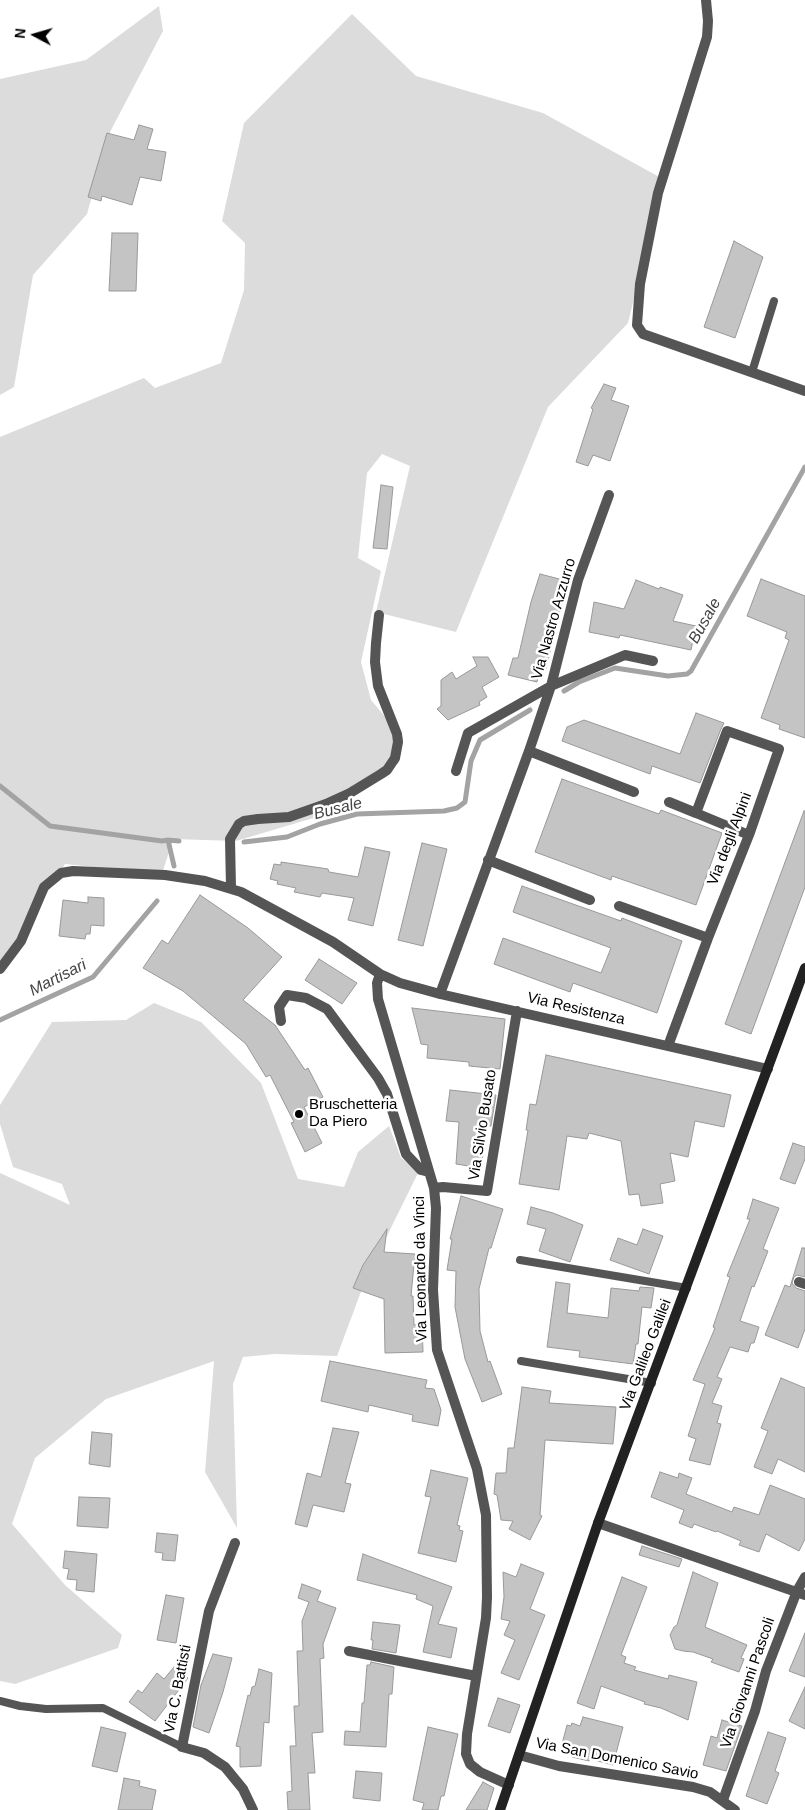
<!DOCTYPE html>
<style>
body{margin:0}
#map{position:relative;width:805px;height:1810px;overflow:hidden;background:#fff;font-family:Arial,sans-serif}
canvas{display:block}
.north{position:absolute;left:10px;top:10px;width:50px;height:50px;-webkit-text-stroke:4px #fff;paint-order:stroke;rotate:276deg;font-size:14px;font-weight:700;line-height:20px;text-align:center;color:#000}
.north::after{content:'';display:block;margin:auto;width:18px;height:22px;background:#000;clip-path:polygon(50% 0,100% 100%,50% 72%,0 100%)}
</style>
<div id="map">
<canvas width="805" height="1810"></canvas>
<div class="north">N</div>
</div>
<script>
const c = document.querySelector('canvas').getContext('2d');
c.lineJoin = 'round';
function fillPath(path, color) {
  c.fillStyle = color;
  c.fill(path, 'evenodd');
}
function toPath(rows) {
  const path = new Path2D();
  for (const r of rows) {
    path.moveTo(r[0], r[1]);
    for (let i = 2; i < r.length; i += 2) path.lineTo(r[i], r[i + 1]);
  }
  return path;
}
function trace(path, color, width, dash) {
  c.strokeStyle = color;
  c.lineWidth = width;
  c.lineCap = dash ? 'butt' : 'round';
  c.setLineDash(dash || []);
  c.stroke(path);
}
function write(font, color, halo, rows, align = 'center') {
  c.font = font + ' Arial,sans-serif';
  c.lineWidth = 5;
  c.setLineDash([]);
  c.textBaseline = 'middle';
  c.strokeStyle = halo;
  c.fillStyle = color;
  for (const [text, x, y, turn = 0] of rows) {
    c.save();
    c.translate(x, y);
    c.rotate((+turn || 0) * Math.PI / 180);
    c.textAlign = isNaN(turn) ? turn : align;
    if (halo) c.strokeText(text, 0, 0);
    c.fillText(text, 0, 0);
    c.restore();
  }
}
fillPath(toPath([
 [159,6,163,31,110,132,87,214,33,275,14,387,0,395,0,79,86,60],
 [352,14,416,76,543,113,663,179,628,323,548,407,456,632,376,612,410,466,382,454,367,473,358,558,381,571,361,662,371,700,403,738,399,763,320,816,236,841,173,839,162,874,65,864,0,968,0,437,144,378,155,388,221,363,244,290,245,243,222,221,244,123],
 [154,1003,201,1022,261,1083,298,1179,344,1187,358,1152,389,1126,401,1158,419,1171,383,1244,381,1238,337,1356,275,1354,243,1357,233,1384,237,1528,205,1472,214,1361,106,1399,35,1458,12,1524,65,1585,122,1635,118,1648,15,1684,0,1681,0,1173,70,1205,62,1184,13,1167,0,1124,0,1105,52,1022,126,1020]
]), '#dcdcdc');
trace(toPath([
 [564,691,579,682,615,668,668,676,687,674,691,671,805,467],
 [0,786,50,826,162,841,168,840,179,841],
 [168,840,174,866],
 [244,842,287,837,320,824,357,814,444,811,457,808,465,802,471,761,480,740,530,710],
 [0,1020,93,977,157,901]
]), '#a3a3a3', 5);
const building = toPath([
 [139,125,153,129,147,149,166,152,161,181,140,177,132,205,102,196,101,201,88,197,107,133,134,140,139,125],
 [112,233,138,233,136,291,109,291,112,233],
 [734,241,763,257,735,338,704,327,734,241],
 [604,384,616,388,611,400,629,406,610,461,593,455,588,466,576,462,593,409,591,408,604,384],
 [381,485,393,487,387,549,373,548,381,485],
 [540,574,567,581,560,612,556,612,551,638,553,639,546,669,540,668,537,682,508,675,513,658,518,658,531,602,540,574],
 [761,579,805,596,805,738,779,729,780,725,761,718,789,640,785,638,787,632,747,616,761,579],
 [636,580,659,589,660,587,683,595,673,621,696,626,691,650,620,635,619,638,589,632,594,602,624,609,636,580],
 [473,657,488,657,499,677,482,687,487,697,479,702,480,705,448,720,437,709,441,706,441,680,452,672,456,679,477,666,473,657],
 [696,713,724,723,721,729,700,783,652,766,650,774,562,741,567,727,584,720,680,754,696,713],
 [562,779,659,814,661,810,722,833,696,905,612,876,611,880,535,852,562,779],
 [804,811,805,811,805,887,751,1034,725,1024,804,811],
 [422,843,447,849,423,946,398,940,422,843],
 [365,847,390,852,373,926,348,920,354,898,322,893,320,897,294,892,296,888,277,884,278,881,270,879,274,864,281,865,281,862,328,869,329,872,358,877,365,847],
 [522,886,621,921,622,918,682,941,657,1013,573,983,570,992,494,964,503,938,601,973,611,948,513,912,522,886],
 [200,895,248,928,282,957,243,1000,275,1025,305,1070,308,1068,323,1097,304,1107,322,1143,305,1152,291,1123,294,1122,270,1075,266,1077,246,1044,183,991,143,968,162,940,168,944,200,895],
 [88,897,104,898,104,926,91,925,90,934,86,934,85,939,59,936,63,900,88,903,88,897],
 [319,959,357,983,342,1004,305,980,319,959],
 [412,1008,505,1019,500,1069,469,1066,469,1062,427,1058,428,1045,421,1044,412,1008],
 [546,1055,731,1095,724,1127,695,1121,688,1157,670,1153,675,1181,660,1184,663,1203,641,1206,639,1194,629,1195,621,1141,589,1133,587,1139,567,1136,559,1190,519,1184,528,1130,526,1130,530,1104,536,1105,546,1055],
 [450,1090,496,1095,491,1126,487,1126,481,1168,456,1164,459,1122,446,1121,450,1090],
 [793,1143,805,1147,805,1159,795,1184,780,1179,793,1143],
 [461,1196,503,1209,491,1248,489,1248,479,1289,480,1331,488,1362,490,1361,502,1394,482,1402,465,1359,455,1307,456,1271,447,1270,452,1239,450,1239,461,1196],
 [753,1199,779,1208,763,1249,768,1251,754,1287,752,1286,740,1321,759,1327,754,1343,751,1343,748,1352,730,1347,717,1377,722,1379,712,1403,722,1406,717,1423,721,1424,710,1465,689,1460,696,1439,688,1436,705,1384,693,1380,715,1328,713,1327,730,1277,727,1276,750,1219,747,1219,753,1199],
 [531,1207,553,1213,583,1225,570,1262,539,1251,546,1229,527,1224,531,1207],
 [387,1229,384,1252,415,1254,411,1296,413,1296,414,1325,422,1324,423,1352,385,1353,384,1299,353,1288,363,1265,387,1229],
 [643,1229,663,1236,649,1274,610,1260,618,1238,637,1245,643,1229],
 [802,1248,805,1248,805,1277,797,1275,794,1277,792,1283,796,1288,805,1291,805,1329,798,1348,765,1335,785,1285,790,1287,802,1248],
 [556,1282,570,1284,567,1313,608,1318,611,1288,639,1291,640,1287,654,1288,651,1308,642,1307,638,1344,636,1344,633,1364,579,1357,580,1351,547,1347,556,1282],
 [330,1361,427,1380,425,1388,434,1389,441,1410,438,1426,412,1421,413,1415,369,1405,368,1412,321,1401,330,1361],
 [781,1378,805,1388,805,1472,778,1459,772,1474,754,1467,768,1431,761,1428,781,1378],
 [522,1387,551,1391,549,1403,616,1407,613,1444,545,1440,540,1515,542,1516,530,1540,509,1529,513,1521,501,1520,497,1495,494,1494,496,1473,506,1473,508,1448,514,1448,522,1387],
 [333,1428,359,1432,345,1483,351,1484,344,1512,313,1505,307,1527,295,1524,307,1473,321,1477,333,1428],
 [92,1432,112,1434,110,1467,89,1464,92,1432],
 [431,1470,468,1478,457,1525,460,1526,459,1530,463,1531,456,1562,418,1553,431,1497,425,1496,431,1470],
 [660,1472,678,1478,679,1473,692,1478,686,1494,732,1512,734,1507,759,1515,770,1485,805,1499,805,1539,799,1551,766,1534,759,1552,739,1545,741,1541,717,1531,716,1532,694,1524,692,1528,679,1523,684,1510,651,1497,660,1472],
 [79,1497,110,1498,108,1528,77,1526,79,1497],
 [157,1533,178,1535,175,1561,162,1560,163,1553,155,1552,157,1533],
 [642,1546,682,1559,679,1567,639,1555,642,1546],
 [65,1551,97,1554,94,1592,76,1590,77,1580,67,1579,69,1569,63,1568,65,1551],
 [363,1554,452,1587,438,1624,457,1628,451,1658,423,1652,433,1606,416,1599,417,1595,357,1580,363,1554],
 [521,1564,544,1573,530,1609,545,1615,519,1680,501,1673,515,1640,504,1635,510,1621,501,1619,504,1597,503,1572,516,1577,521,1564],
 [693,1572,718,1583,705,1627,747,1645,741,1658,744,1659,739,1672,711,1662,713,1659,693,1652,683,1651,675,1649,670,1635,674,1627,677,1625,693,1572],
 [622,1577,647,1587,621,1655,626,1657,624,1663,636,1667,634,1670,668,1679,669,1675,697,1682,688,1720,661,1708,644,1704,645,1702,601,1686,594,1709,577,1703,622,1577],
 [302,1584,321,1591,317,1601,336,1608,323,1644,324,1658,320,1659,323,1732,312,1733,315,1773,308,1773,310,1810,288,1810,287,1792,292,1791,290,1746,296,1746,294,1706,299,1706,297,1651,303,1651,302,1621,309,1602,298,1598,302,1584],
 [166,1595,184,1598,176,1643,157,1640,166,1595],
 [373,1622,400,1625,396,1653,372,1649,373,1640,371,1640,373,1622],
 [805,1633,805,1677,789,1671,805,1633],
 [213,1654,232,1658,223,1692,209,1733,193,1727,201,1685,213,1654],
 [371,1662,394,1667,392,1694,389,1694,386,1747,344,1745,345,1731,360,1732,362,1703,364,1703,367,1665,370,1665,371,1662],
 [174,1667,188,1678,155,1721,129,1702,138,1690,142,1693,157,1673,164,1679,174,1667],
 [259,1669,272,1673,269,1723,264,1722,261,1766,240,1767,240,1747,236,1746,248,1695,250,1696,252,1687,255,1686,259,1669],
 [805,1687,805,1729,789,1721,805,1687],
 [498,1698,520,1705,510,1733,488,1726,498,1698],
 [583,1717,623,1727,613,1765,590,1759,589,1761,572,1757,573,1751,561,1748,567,1725,571,1726,572,1723,580,1726,583,1717],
 [722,1720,742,1726,726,1771,703,1765,711,1736,717,1738,722,1720],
 [101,1727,126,1733,117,1772,92,1766,101,1727],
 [428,1727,458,1734,444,1796,441,1796,438,1810,422,1810,424,1803,413,1800,428,1727],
 [768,1732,786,1738,775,1771,779,1773,767,1804,746,1796,768,1732],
 [356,1771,382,1773,380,1801,353,1798,356,1771],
 [124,1778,140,1781,139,1786,156,1790,152,1810,118,1810,124,1778],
 [483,1782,494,1788,487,1810,466,1810,483,1782]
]);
fillPath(building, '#c4c4c4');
trace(building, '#999', 1);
trace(toPath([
 [752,372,774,301],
 [520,1260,687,1288],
 [521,1361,652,1383],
 [0,1701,20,1706,46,1709,103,1708,182,1747]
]), '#555', 8);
trace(toPath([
 [706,0,708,21,707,37,658,193,640,284,637,325,643,334,805,391],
 [529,751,634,792],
 [456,771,468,733,551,686,625,655,653,661],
 [669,802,696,813],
 [488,860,590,900],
 [231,888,230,839,239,824,244,821,258,819,289,817,326,804,350,793,381,774,387,770,395,758,398,742,397,734,378,686,375,662,376,643,379,615],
 [619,906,708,938],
 [0,969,21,941,44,887,61,873,73,871,165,875,205,881,241,892,333,942,380,974,400,983,440,994,768,1069],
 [380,974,377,983,378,999,434,1188,436,1208,433,1290,437,1350,477,1469,486,1515,487,1597,486,1618,467,1734,466,1754,470,1764,480,1772,509,1785],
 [440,994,529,751,551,686,578,580,609,495],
 [281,1021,279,1007,287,995,306,998,327,1009,378,1078,387,1094,406,1154,421,1170,429,1172],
 [668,1046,708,938,749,835,779,749,727,731,696,813,749,835],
 [434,1188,443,1187,487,1191,517,1011],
 [799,1282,805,1284],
 [598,1523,805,1595],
 [235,1543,209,1611,182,1747,204,1753,225,1767,243,1789,253,1810],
 [349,1651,476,1676],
 [723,1800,755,1711,766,1671,797,1591,805,1577]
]), '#555', 10);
trace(toPath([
 [519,1755,559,1766,693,1787,710,1792,735,1810]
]), '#555', 10);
trace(toPath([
 [500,1810,598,1523,805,968]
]), '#222', 10);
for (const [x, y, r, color] of [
 [299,1114,5,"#000"]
]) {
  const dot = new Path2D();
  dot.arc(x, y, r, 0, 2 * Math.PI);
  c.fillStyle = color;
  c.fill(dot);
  trace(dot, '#fff', 2);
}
write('15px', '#000', '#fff', [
 ["Via Nastro Azzurro",554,619,-74],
 ["Via degli Alpini",730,839,-69],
 ["Via Resistenza",576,1009,13],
 ["Via Silvio Busato",483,1125,-81],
 ["Via Leonardo da Vinci",421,1269,-91],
 ["Via Galileo Galilei",646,1355,-69],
 ["Via Giovanni Pascoli",748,1683,-71],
 ["Via C. Battisti",178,1689,-79],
 ["Via San Domenico Savio",617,1759,11]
]);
write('15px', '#000', '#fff', [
 ["Bruschetteria",309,1105],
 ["Da Piero",309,1122]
], 'left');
write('italic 16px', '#444', '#fff', [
 ["Busale",705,621,-61],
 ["Busale",338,809,-14],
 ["Martisari",58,978,-27]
]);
</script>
